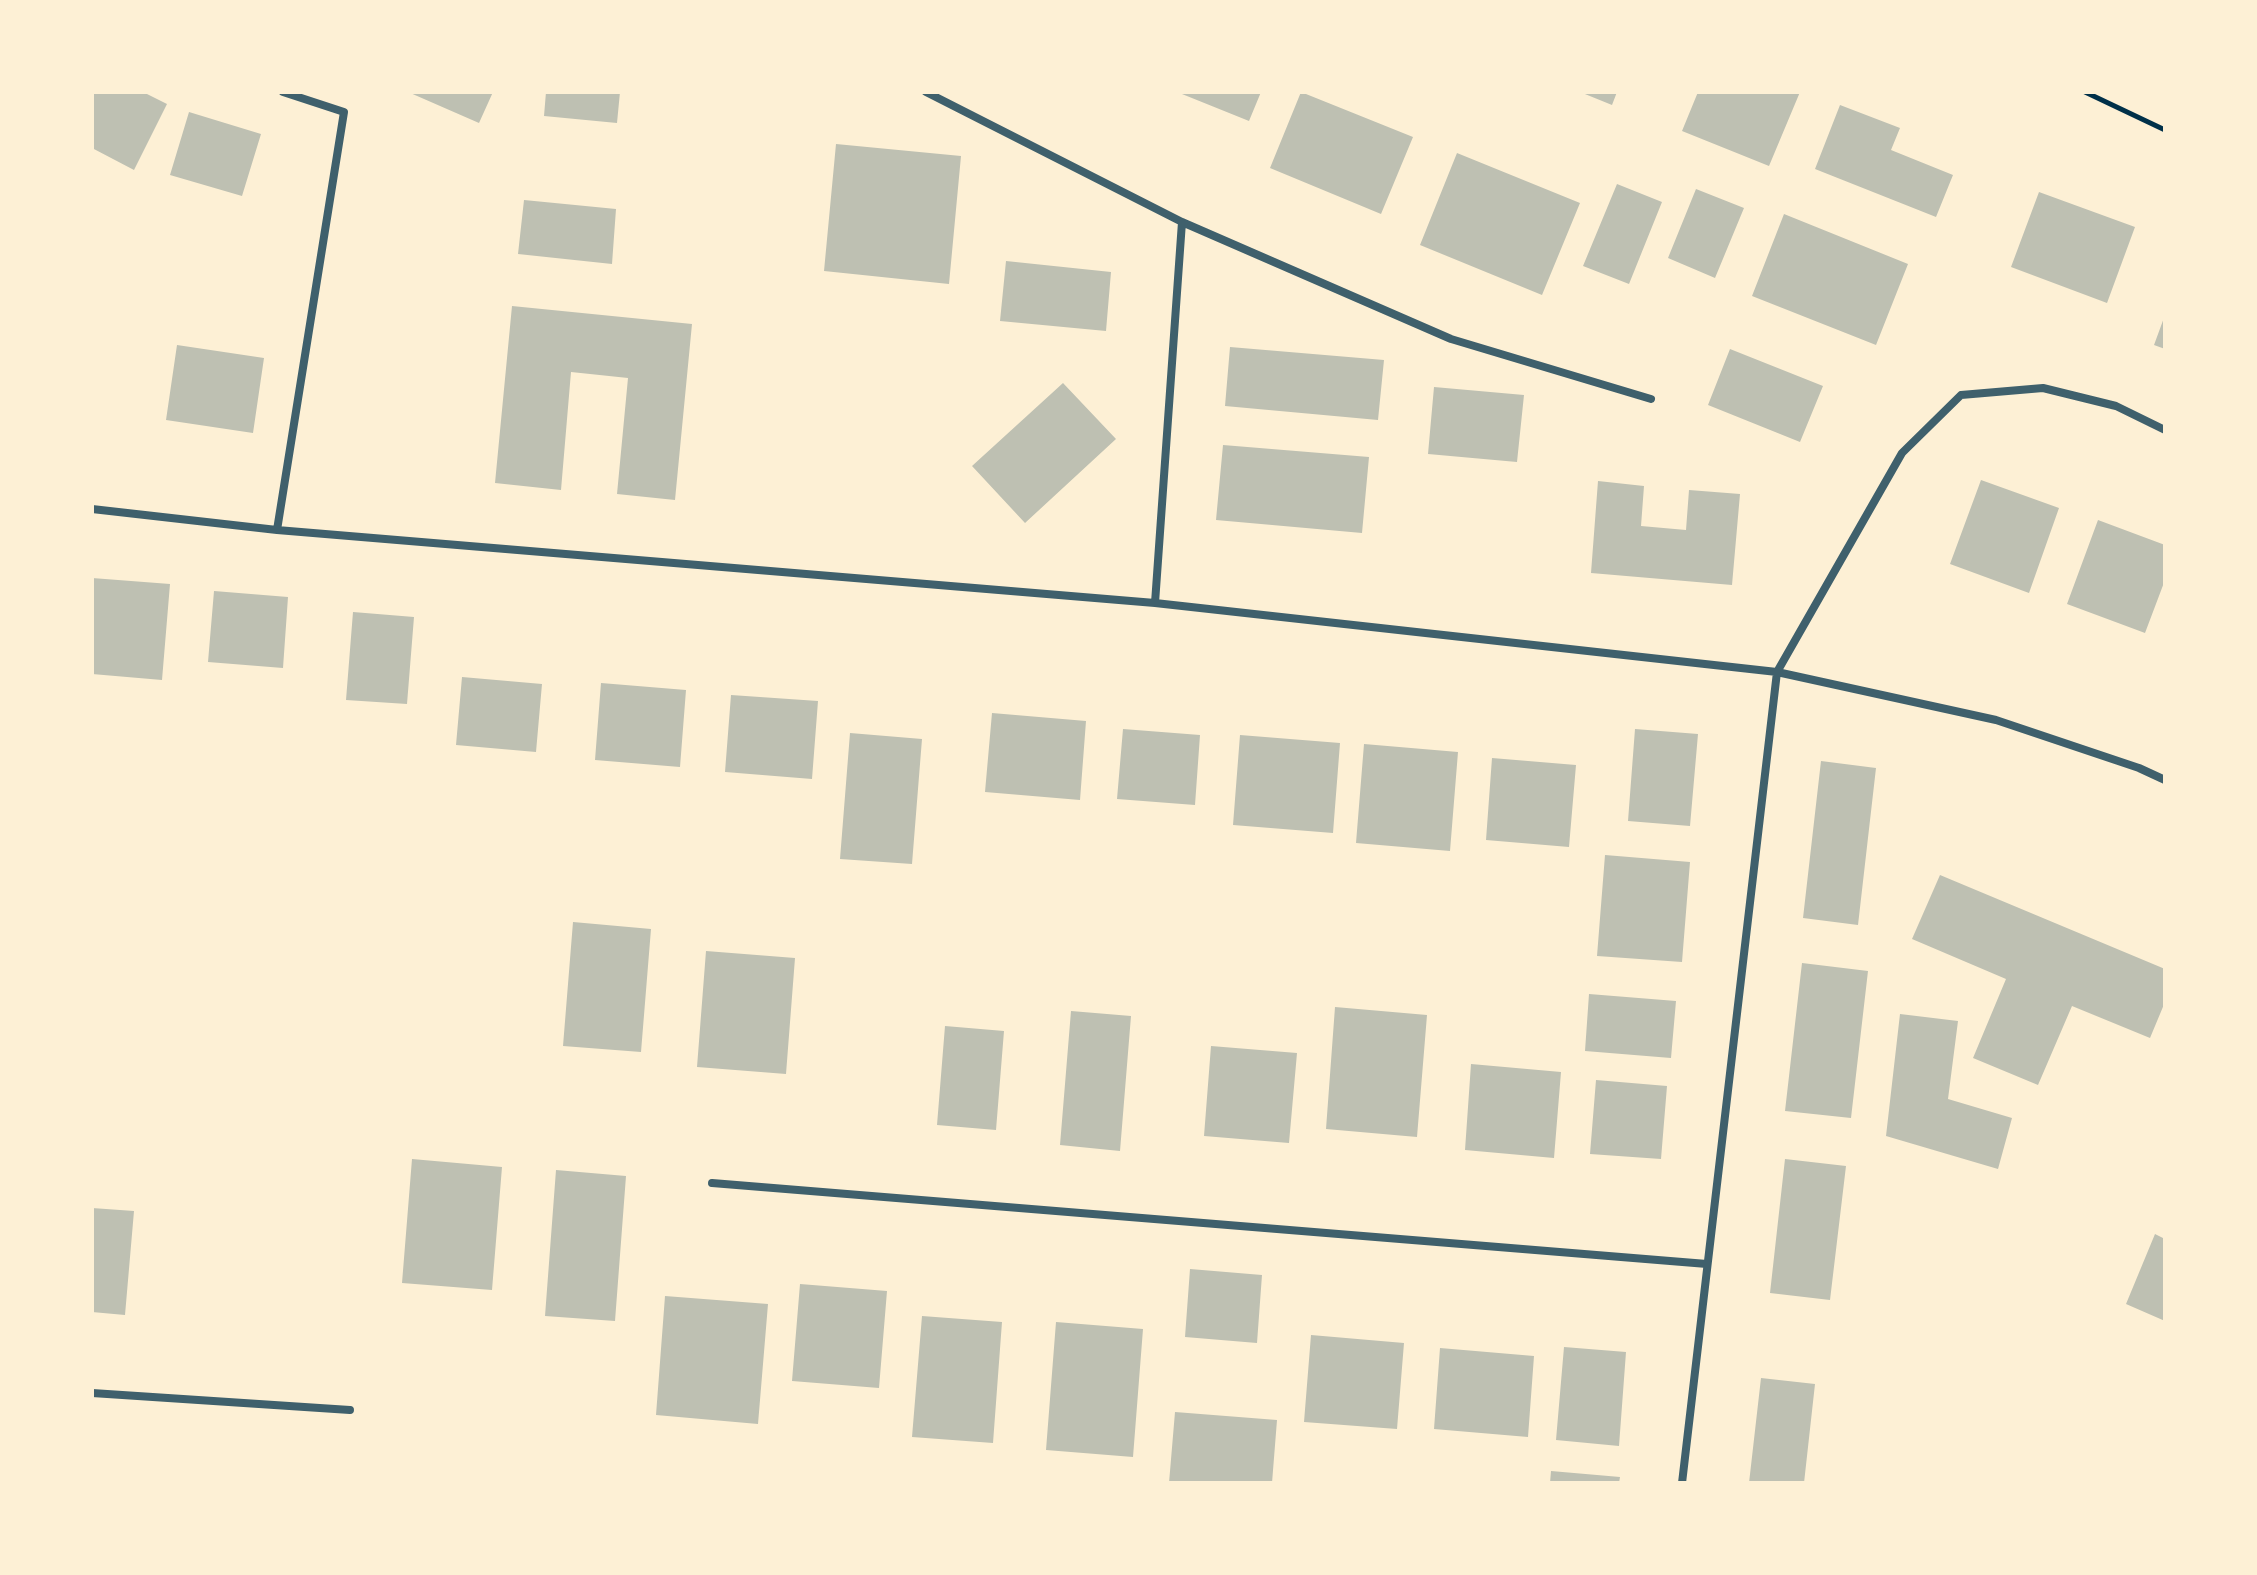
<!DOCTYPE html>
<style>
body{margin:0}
#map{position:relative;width:2257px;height:1575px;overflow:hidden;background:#fdf0d5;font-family:"Alegreya Sans",sans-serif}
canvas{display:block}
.frame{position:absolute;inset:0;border:94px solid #fdf0d5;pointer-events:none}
</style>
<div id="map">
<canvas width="2257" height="1575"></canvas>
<div class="frame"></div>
</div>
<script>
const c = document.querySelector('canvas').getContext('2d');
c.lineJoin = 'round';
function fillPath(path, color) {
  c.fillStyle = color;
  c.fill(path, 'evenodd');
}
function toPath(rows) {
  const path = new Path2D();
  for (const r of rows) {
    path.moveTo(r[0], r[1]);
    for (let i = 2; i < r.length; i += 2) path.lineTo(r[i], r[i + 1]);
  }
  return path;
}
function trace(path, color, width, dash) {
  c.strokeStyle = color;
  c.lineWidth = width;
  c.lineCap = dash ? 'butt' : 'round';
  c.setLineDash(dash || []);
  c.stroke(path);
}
fillPath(toPath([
 [92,92,143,92,167,104,134,170,92,148],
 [408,92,493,92,479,123],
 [546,92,620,92,617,123,544,116],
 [1177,92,1261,92,1249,121],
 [1301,92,1413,137,1381,214,1270,168],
 [1580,92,1617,92,1612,105],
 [1698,92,1800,92,1769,166,1682,131],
 [1840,105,1900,128,1891,150,1953,175,1936,217,1815,169],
 [189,112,261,134,242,196,170,175],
 [836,144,961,156,949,284,824,271],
 [1457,153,1580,203,1542,295,1420,245],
 [1617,184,1662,202,1629,284,1583,266],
 [1696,189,1744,208,1715,278,1668,258],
 [2039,192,2135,227,2107,303,2011,267],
 [524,200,616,209,612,264,518,254],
 [1784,214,1908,264,1876,345,1752,296],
 [1006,261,1111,272,1106,331,1000,321],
 [512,306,692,324,675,500,617,494,628,378,571,372,561,490,495,483],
 [2165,315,2165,349,2154,345],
 [177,345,264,358,253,433,166,420],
 [1230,347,1384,360,1378,420,1225,406],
 [1730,349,1823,386,1800,442,1708,405],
 [1063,383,1116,439,1025,523,972,466],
 [1434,387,1524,395,1517,462,1428,454],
 [1223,445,1369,457,1362,533,1216,520],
 [1981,480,2059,508,2029,593,1950,564],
 [1598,481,1644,486,1641,526,1686,530,1689,490,1740,494,1732,585,1591,573],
 [2098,520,2165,545,2165,580,2145,633,2067,604],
 [92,578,170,584,162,680,92,674],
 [214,591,288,597,283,668,208,662],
 [353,612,414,617,407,704,346,700],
 [462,677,542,684,536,752,456,745],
 [601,683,686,690,680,767,595,760],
 [731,695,818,701,812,779,725,772],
 [992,713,1086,721,1080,800,985,792],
 [1123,729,1200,735,1195,805,1117,799],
 [1635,729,1698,734,1690,826,1628,821],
 [850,733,922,739,912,864,840,859],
 [1240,735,1340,743,1333,833,1233,825],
 [1364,744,1458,752,1450,851,1356,843],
 [1492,758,1576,765,1569,847,1486,840],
 [1821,761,1876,768,1858,925,1803,918],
 [1605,855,1690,862,1682,962,1597,956],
 [1940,875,2165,969,2165,1002,2150,1038,2072,1006,2038,1085,1973,1058,2006,979,1912,939],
 [573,922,651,929,641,1052,563,1046],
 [706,951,795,958,786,1074,697,1067],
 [1802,963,1868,971,1851,1118,1785,1111],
 [1589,994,1676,1001,1671,1058,1585,1051],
 [1335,1007,1427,1015,1417,1137,1326,1129],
 [1071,1011,1131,1016,1120,1151,1060,1145],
 [1900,1014,1958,1021,1948,1099,2012,1118,1998,1169,1886,1136],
 [945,1026,1004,1031,996,1130,937,1125],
 [1211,1046,1297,1053,1289,1143,1204,1136],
 [1471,1064,1561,1072,1554,1158,1465,1150],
 [1596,1080,1667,1086,1661,1159,1590,1154],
 [412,1159,502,1167,492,1290,402,1283],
 [1785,1159,1846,1166,1830,1300,1770,1293],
 [556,1170,626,1176,615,1321,545,1316],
 [92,1208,134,1211,125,1315,92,1312],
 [2155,1234,2165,1239,2165,1321,2126,1304],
 [1190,1269,1262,1275,1257,1343,1185,1337],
 [800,1284,887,1291,879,1388,792,1381],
 [665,1296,768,1304,758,1424,656,1415],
 [922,1316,1002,1322,993,1443,912,1437],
 [1056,1322,1143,1329,1133,1457,1046,1450],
 [1311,1335,1404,1343,1397,1429,1304,1422],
 [1564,1347,1626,1352,1619,1446,1556,1440],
 [1440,1348,1534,1356,1528,1437,1434,1429],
 [1761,1378,1815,1384,1804,1483,1749,1483],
 [1175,1412,1277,1420,1272,1483,1169,1483],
 [1551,1471,1620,1477,1619,1483,1550,1483]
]), '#bec0b2');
trace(toPath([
 [2085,92,2165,130]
]), '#003049', 5);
trace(toPath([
 [926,92,1182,222,1451,339,1651,399],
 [92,509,277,530,1155,603,1777,672,1996,720,2139,768,2165,780],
 [277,530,344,112,283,92],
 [1155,603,1182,222],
 [712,1183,1707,1264],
 [92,1393,350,1410],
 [1682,1483,1777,672,1902,453,1961,395,2043,388,2116,406,2165,430]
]), '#3f606c', 8);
</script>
